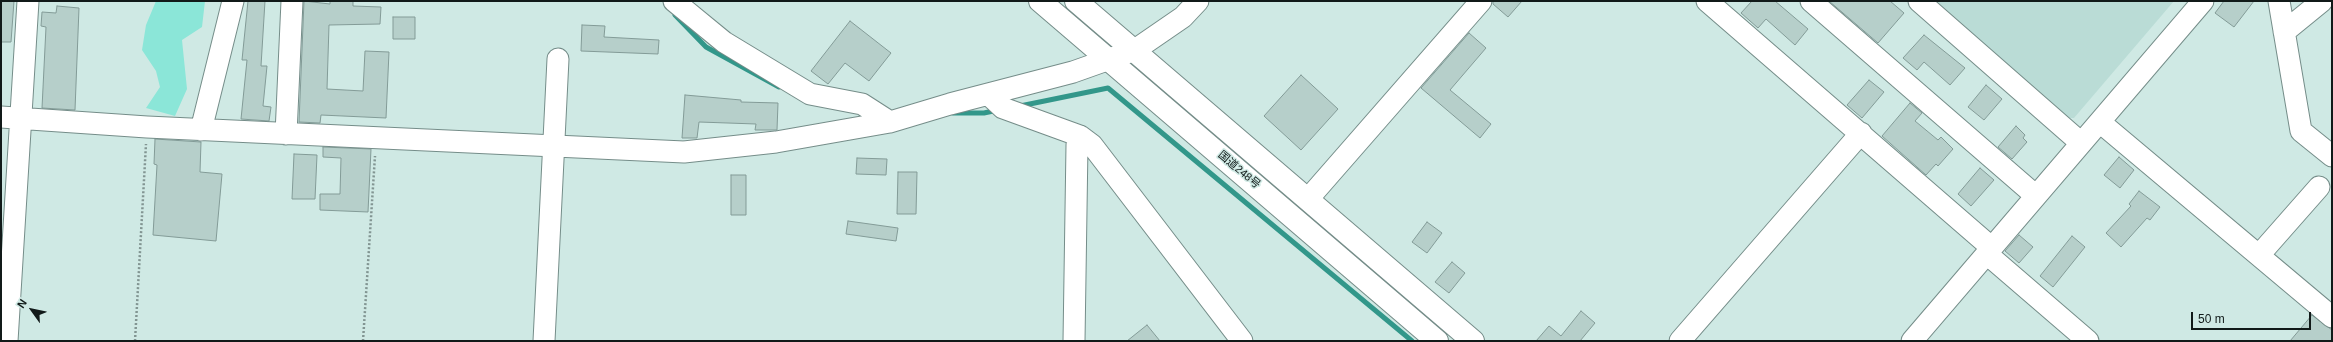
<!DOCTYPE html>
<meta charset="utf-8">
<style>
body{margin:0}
#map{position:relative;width:2333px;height:342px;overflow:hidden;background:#cfe9e4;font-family:Helvetica,sans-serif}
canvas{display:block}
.frame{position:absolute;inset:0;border:2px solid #111a19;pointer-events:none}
.north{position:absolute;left:12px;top:290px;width:40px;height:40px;-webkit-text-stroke:3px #cfe9e4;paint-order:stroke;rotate:303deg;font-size:11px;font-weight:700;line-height:16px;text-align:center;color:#111a19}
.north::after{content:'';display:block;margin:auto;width:14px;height:18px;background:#111a19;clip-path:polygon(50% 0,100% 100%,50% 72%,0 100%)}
.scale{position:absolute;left:2191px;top:312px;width:120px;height:18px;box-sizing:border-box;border:2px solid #111a19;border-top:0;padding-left:5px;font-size:12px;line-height:14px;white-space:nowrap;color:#111a19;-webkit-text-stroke:3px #cfe9e4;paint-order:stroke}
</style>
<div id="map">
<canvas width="2333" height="342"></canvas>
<div class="frame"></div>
<div class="north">N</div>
<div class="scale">50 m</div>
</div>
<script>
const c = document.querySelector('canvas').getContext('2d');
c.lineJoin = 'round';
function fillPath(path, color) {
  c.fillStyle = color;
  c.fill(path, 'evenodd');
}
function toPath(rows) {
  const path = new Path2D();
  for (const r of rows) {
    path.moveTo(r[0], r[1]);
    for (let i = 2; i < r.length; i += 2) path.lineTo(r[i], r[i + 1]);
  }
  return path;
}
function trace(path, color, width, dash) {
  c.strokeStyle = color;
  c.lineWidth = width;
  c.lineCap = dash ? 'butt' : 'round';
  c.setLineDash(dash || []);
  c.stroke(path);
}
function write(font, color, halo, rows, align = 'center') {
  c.font = font + ' Helvetica,"Noto Sans JP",sans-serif';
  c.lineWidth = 3;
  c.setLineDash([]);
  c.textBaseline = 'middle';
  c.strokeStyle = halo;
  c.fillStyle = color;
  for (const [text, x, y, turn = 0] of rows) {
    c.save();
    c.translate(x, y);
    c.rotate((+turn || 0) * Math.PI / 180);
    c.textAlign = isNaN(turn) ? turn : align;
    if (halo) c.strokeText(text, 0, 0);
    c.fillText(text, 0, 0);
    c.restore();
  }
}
fillPath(toPath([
 [1932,1,2174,1,2074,118,2067,118]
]), '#badcd6');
fillPath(toPath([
 [156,1,205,1,202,27,182,40,187,89,175,116,146,108,160,87,156,71,142,50,146,25]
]), '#8be6d8');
trace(toPath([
 [675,15,706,47,779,87],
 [1020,106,1108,88,1412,341],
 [953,113,984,113,998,110]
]), '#32978a', 5);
const building = toPath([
 [1,1,14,1,11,42,1,42,1,1],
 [248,1,265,1,261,66,267,66,263,106,271,107,269,121,241,119,247,60,242,60,248,1],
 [304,1,330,4,330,1,353,1,353,6,381,7,380,24,329,25,327,89,363,91,365,51,389,52,386,118,321,115,320,123,299,122,304,1],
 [1493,1,1522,1,1508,17,1493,4,1493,1],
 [1752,1,1775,1,1808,29,1795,45,1766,19,1758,28,1741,13,1752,1],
 [1829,1,1890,1,1904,13,1878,43,1829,1],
 [2224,1,2254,1,2234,27,2215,13,2224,1],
 [57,6,79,8,75,110,42,108,46,27,41,26,42,12,56,13,57,6],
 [393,17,415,17,415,39,393,39,393,17],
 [850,21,891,53,869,81,845,63,828,84,811,71,850,21],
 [582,25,605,26,604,37,659,40,658,54,581,51,582,25],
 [1469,33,1486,48,1450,90,1491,124,1480,138,1421,88,1469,33],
 [1924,35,1965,68,1950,85,1924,62,1917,70,1903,58,1924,35],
 [1301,75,1338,109,1301,150,1264,116,1301,75],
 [1869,80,1884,92,1862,118,1847,105,1869,80],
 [1986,85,2002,99,1984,120,1968,107,1986,85],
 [685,95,741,100,741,102,778,103,777,130,755,130,756,124,699,122,697,138,682,138,685,95],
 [1910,103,1922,113,1915,121,1938,140,1941,137,1953,149,1938,166,1936,164,1926,175,1882,136,1910,103],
 [2016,126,2025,135,2023,138,2027,142,2012,159,1998,147,2016,126],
 [155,139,201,142,200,172,222,174,216,241,153,235,157,165,154,164,155,139],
 [323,147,371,149,368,212,320,210,320,194,340,194,341,158,323,157,323,147],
 [294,154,317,155,315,199,292,199,294,154],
 [2119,157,2134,170,2120,188,2104,175,2119,157],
 [857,158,887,159,886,175,856,174,857,158],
 [1980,168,1994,180,1971,206,1958,194,1980,168],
 [898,172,917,172,916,214,897,214,898,172],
 [731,175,746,175,746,215,731,215,731,175],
 [2139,191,2160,207,2150,220,2147,218,2121,247,2106,233,2131,206,2129,204,2139,191],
 [848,221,898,228,896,241,846,234,848,221],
 [1427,222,1442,233,1427,253,1412,242,1427,222],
 [2019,235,2033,247,2019,263,2005,251,2019,235],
 [2072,236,2085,247,2053,287,2040,276,2072,236],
 [1452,262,1465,273,1449,293,1435,282,1452,262],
 [1581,311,1595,323,1580,341,1536,341,1549,326,1561,336,1581,311],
 [2312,315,2332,330,2332,341,2290,341,2312,315],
 [1147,325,1160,341,1127,341,1147,325]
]);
fillPath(building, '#b6cfca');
trace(building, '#839b97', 1);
const minor = toPath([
 [674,1,724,42,810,94,862,104,890,122],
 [1707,1,1992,248],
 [1811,1,2036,196],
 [1919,1,2081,143],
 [2279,1,2301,131,2332,156],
 [2284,32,2322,1],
 [988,94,1003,108,1080,136,1092,145,1242,341],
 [1,117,147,127,684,152,776,142,890,122,950,104,1073,72,1135,50,1183,17,1198,1],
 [2101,123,2332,317],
 [201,130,233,1],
 [286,134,292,1],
 [1308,199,1481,1],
 [1987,254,2088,341],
 [2260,254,2319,187],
 [7,341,28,1],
 [544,341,558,59],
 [1074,341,1077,145,1080,136],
 [1680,341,1861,133],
 [1912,341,2203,1]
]);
const highway = toPath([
 [1040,1,1437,341],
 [1076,1,1473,341]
]);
trace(minor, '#758d89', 23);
trace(highway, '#758d89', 24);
trace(toPath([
 [135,341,146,144],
 [363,341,375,156]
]), '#829592', 2.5, [2, 2]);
trace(minor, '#fff', 21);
trace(highway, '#fff', 22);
write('11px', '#111a19', '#cfe9e4', [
 ["国道248号",1239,170,40]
]);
</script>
